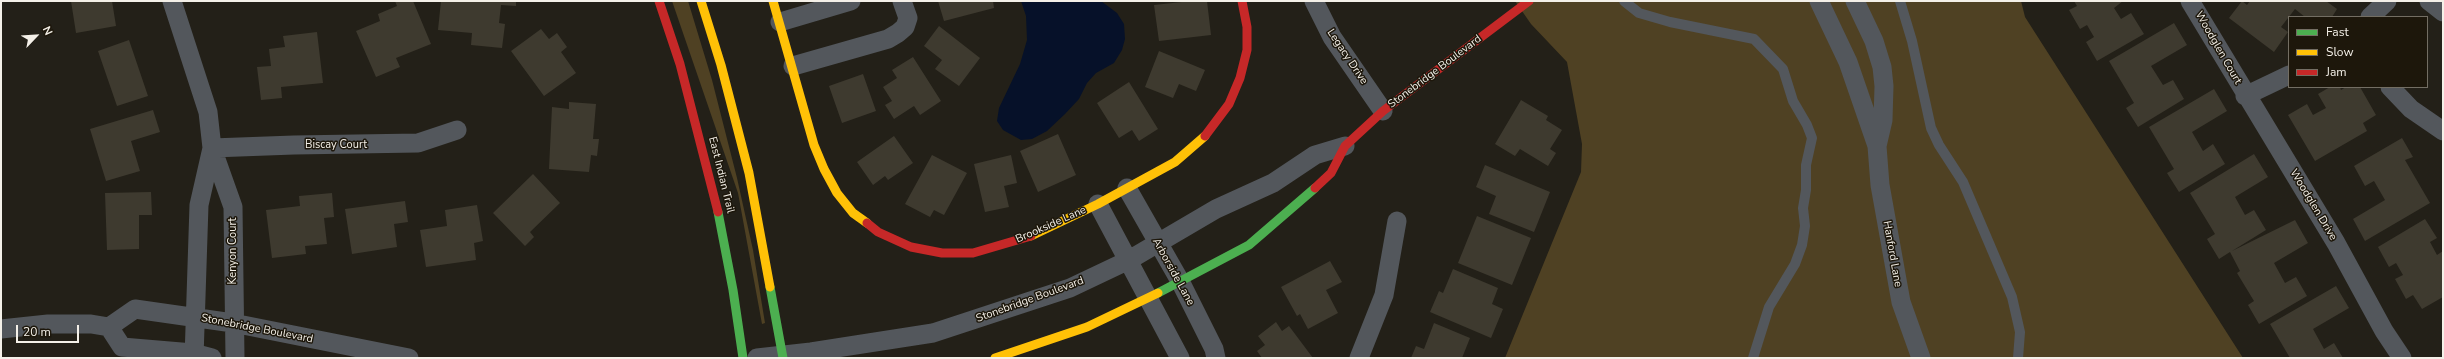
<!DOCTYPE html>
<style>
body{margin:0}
#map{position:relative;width:2444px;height:359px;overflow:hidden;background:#232018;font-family:"Nunito Sans",sans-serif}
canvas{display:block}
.frame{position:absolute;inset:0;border:2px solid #f4f0e8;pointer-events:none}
.legend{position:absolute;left:2288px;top:16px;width:140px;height:72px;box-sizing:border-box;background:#1d170b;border:1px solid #736e63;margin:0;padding:5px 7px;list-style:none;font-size:12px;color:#f4f0e8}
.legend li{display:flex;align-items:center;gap:8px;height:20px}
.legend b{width:20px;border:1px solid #736e63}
.north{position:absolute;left:16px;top:16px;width:40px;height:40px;-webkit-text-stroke:3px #1d170b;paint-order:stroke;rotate:65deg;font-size:11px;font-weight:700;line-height:16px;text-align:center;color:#f4f0e8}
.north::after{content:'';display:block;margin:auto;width:14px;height:18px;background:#f4f0e8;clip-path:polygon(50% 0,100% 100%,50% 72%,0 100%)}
.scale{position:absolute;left:16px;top:325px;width:63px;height:18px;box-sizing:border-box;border:2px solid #f4f0e8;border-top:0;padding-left:5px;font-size:12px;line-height:14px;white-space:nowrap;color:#f4f0e8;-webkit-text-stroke:3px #1d170b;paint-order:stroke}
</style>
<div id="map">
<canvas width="2444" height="359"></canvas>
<div class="frame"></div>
<ul class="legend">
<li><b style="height:5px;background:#4caf50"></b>Fast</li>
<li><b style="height:5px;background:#ffc107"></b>Slow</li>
<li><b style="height:5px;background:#c62828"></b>Jam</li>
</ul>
<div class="north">N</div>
<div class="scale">20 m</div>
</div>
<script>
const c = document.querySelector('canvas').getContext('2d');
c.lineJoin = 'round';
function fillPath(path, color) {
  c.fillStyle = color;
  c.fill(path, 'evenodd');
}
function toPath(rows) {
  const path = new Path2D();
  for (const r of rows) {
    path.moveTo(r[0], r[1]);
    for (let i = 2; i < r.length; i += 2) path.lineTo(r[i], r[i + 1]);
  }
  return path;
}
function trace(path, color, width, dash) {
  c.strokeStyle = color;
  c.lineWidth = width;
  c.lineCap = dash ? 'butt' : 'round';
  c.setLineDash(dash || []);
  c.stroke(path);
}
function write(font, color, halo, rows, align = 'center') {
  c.font = font + ' "Nunito Sans",sans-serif';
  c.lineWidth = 3;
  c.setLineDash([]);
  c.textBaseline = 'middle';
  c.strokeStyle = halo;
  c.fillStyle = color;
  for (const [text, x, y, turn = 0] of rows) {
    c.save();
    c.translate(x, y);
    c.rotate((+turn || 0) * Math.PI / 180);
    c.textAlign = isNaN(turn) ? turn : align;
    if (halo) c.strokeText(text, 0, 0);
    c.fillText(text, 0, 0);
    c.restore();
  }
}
fillPath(toPath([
 [672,1,688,1,712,80,737,178,753,250,765,323,762,324,738,193],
 [1515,1,2021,1,2025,17,2243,358,1505,358,1581,172,1582,144,1567,62,1531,24]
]), '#4f4123');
fillPath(toPath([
 [1021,1,1101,1,1117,13,1124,24,1125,39,1122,50,1114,63,1096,73,1087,83,1079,99,1065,114,1047,131,1032,139,1021,140,1003,130,997,121,999,108,1020,64,1027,40,1026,16]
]), '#061129');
fillPath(toPath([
 [71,1,112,1,116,26,76,33],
 [395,1,413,1,431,44,396,58,400,67,376,77,356,31,380,21,378,14,397,6],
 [441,1,516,1,516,6,501,5,499,23,505,24,502,48,471,45,472,33,438,30],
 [938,1,993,1,994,8,944,21],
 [1191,1,1207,1,1211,35,1159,41,1154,5],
 [2074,1,2123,1,2114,8,2121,19,2131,13,2144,34,2097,61,2086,42,2094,37,2087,25,2080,29,2069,10,2077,6],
 [2242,1,2247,5,2250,1,2326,1,2337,9,2332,17,2305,17,2295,9,2281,27,2288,32,2274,52,2229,18],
 [2174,23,2187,45,2151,66,2163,85,2173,80,2184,99,2138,127,2126,108,2134,103,2109,61],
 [939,26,980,58,959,86,935,69,942,60,924,46],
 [541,29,549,39,557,33,567,47,561,52,576,73,544,96,511,51],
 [317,32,323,83,281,87,282,98,261,100,257,67,271,66,269,49,285,47,283,36],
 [129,40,148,96,117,106,98,51],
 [1159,51,1205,70,1196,91,1179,84,1173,98,1145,87],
 [913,57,941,101,920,115,914,106,894,119,885,105,892,101,883,87,897,78,892,70],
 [863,74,876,111,842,123,829,86],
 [1129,82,1158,129,1139,141,1132,130,1119,138,1097,103],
 [2330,87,2340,87,2341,90,2346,87,2360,87,2376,115,2363,123,2367,131,2315,161,2288,115,2307,104,2313,115,2326,108,2318,94],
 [2214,89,2227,111,2192,132,2203,151,2213,144,2225,164,2179,192,2167,173,2174,169,2149,127],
 [1521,100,1548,116,1546,120,1562,130,1550,149,1556,153,1548,166,1520,149,1515,156,1495,144],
 [569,102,596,104,593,139,599,139,597,156,591,155,589,172,549,169,552,107,569,109],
 [153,110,160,132,131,141,140,171,106,181,90,129],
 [1058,134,1076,175,1038,192,1020,151],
 [894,136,913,163,888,180,885,176,873,185,857,162],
 [2402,138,2413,157,2405,160,2430,203,2365,241,2353,219,2385,200,2374,181,2365,186,2354,166],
 [2254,154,2268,177,2235,197,2245,215,2254,210,2266,230,2232,251,2295,220,2308,243,2274,263,2285,283,2296,277,2307,296,2259,324,2248,305,2254,301,2237,273,2240,271,2230,252,2219,259,2207,239,2215,234,2190,193],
 [932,155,967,173,944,215,934,210,930,217,905,204],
 [1011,155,1017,183,1004,186,1009,207,985,212,974,164],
 [1485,165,1550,192,1534,232,1489,214,1496,196,1476,187],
 [533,174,560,203,530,232,534,237,525,246,493,213],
 [151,192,152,215,139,215,139,249,107,250,105,193],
 [332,193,334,217,324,218,327,244,305,246,306,254,272,258,266,210,300,206,299,196],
 [405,201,408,222,394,224,397,247,352,254,345,209],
 [477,205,483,241,474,243,476,260,426,267,420,230,447,226,445,210],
 [1477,216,1531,238,1512,285,1458,263],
 [2425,219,2437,238,2430,242,2437,255,2443,251,2443,297,2422,309,2413,295,2406,299,2395,279,2403,275,2396,263,2389,267,2378,247],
 [1330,261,1342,282,1326,290,1338,313,1308,329,1300,314,1297,316,1281,287],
 [1453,269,1498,288,1492,304,1503,309,1491,338,1430,312,1439,291,1443,293],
 [2336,286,2349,308,2313,329,2324,349,2334,343,2343,358,2290,358,2270,324],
 [1276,322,1282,331,1289,326,1313,358,1262,358,1257,351,1265,345,1258,336],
 [1434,323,1470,338,1462,358,1411,358,1416,346,1424,349]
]), '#3e3a2f');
trace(toPath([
 [1624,1,1639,13,1670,22,1754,39,1783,69,1793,101,1807,125,1812,138,1806,165,1806,190,1803,208,1805,226,1802,245,1795,264,1769,307,1753,358],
 [1900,1,1912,41,1931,128,1939,145,1963,182,2012,297,2020,332,2018,358]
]), '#53575c', 10);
trace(toPath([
 [172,1,208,112,212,148,233,207,235,358],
 [1314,1,1332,37,1383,111],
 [1819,1,1848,62,1877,146,1880,185,1901,302,1921,358],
 [1855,1,1874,41,1882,67,1884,86,1883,120,1877,146],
 [2190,1,2336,243,2384,331,2402,358],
 [2429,1,2443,12],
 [2370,17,2387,1],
 [780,22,851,1],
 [793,66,888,39,898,33,905,27,908,18,902,1],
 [2390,87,2411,109,2443,131],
 [2245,96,2289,75],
 [212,148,294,145,418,143,457,130],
 [1127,188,1180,281,1214,349,1216,358],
 [1098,204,1180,358],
 [109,327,122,347,193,353,212,358],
 [1,329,48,324,91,324,109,327,135,309,233,323,409,358],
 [194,358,199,205,212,148],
 [757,358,811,352,933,333,1070,288,1129,260,1216,209,1273,183,1315,155,1345,146],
 [1359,358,1384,295,1397,221]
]), '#53575c', 19);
trace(toPath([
 [718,212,733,290,743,358],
 [770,287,783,358],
 [1158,293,1249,245,1315,188]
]), '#4caf50', 9);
trace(toPath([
 [701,1,721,65,749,173,770,287],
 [773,1,814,145,824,169,837,193,853,213,867,223],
 [1031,236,1098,204,1175,162,1205,136],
 [995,358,1087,327,1158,293]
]), '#ffc107', 9);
trace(toPath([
 [659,1,680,64,718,212],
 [1205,136,1229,104,1240,78,1247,50,1247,27,1242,1],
 [1315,188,1331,173,1345,146,1383,111,1529,1],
 [867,223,878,232,911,247,942,253,973,253,1031,236]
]), '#c62828', 9);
write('11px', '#f4f0e8', '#1d170b', [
 ["Woodglen Court",2218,48,60],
 ["Legacy Drive",1347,57,56],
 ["Stonebridge Boulevard",1435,72,-37],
 ["Biscay Court",336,145],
 ["East Indian Trail",721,175,76],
 ["Woodglen Drive",2313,205,59],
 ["Brookside Lane",1051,225,-24],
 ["Kenyon Court",233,251,-90],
 ["Hanford Lane",1892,254,80],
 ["Arborside Lane",1173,272,61],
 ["Stonebridge Boulevard",1030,300,-20],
 ["Stonebridge Boulevard",257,329,11]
]);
</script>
